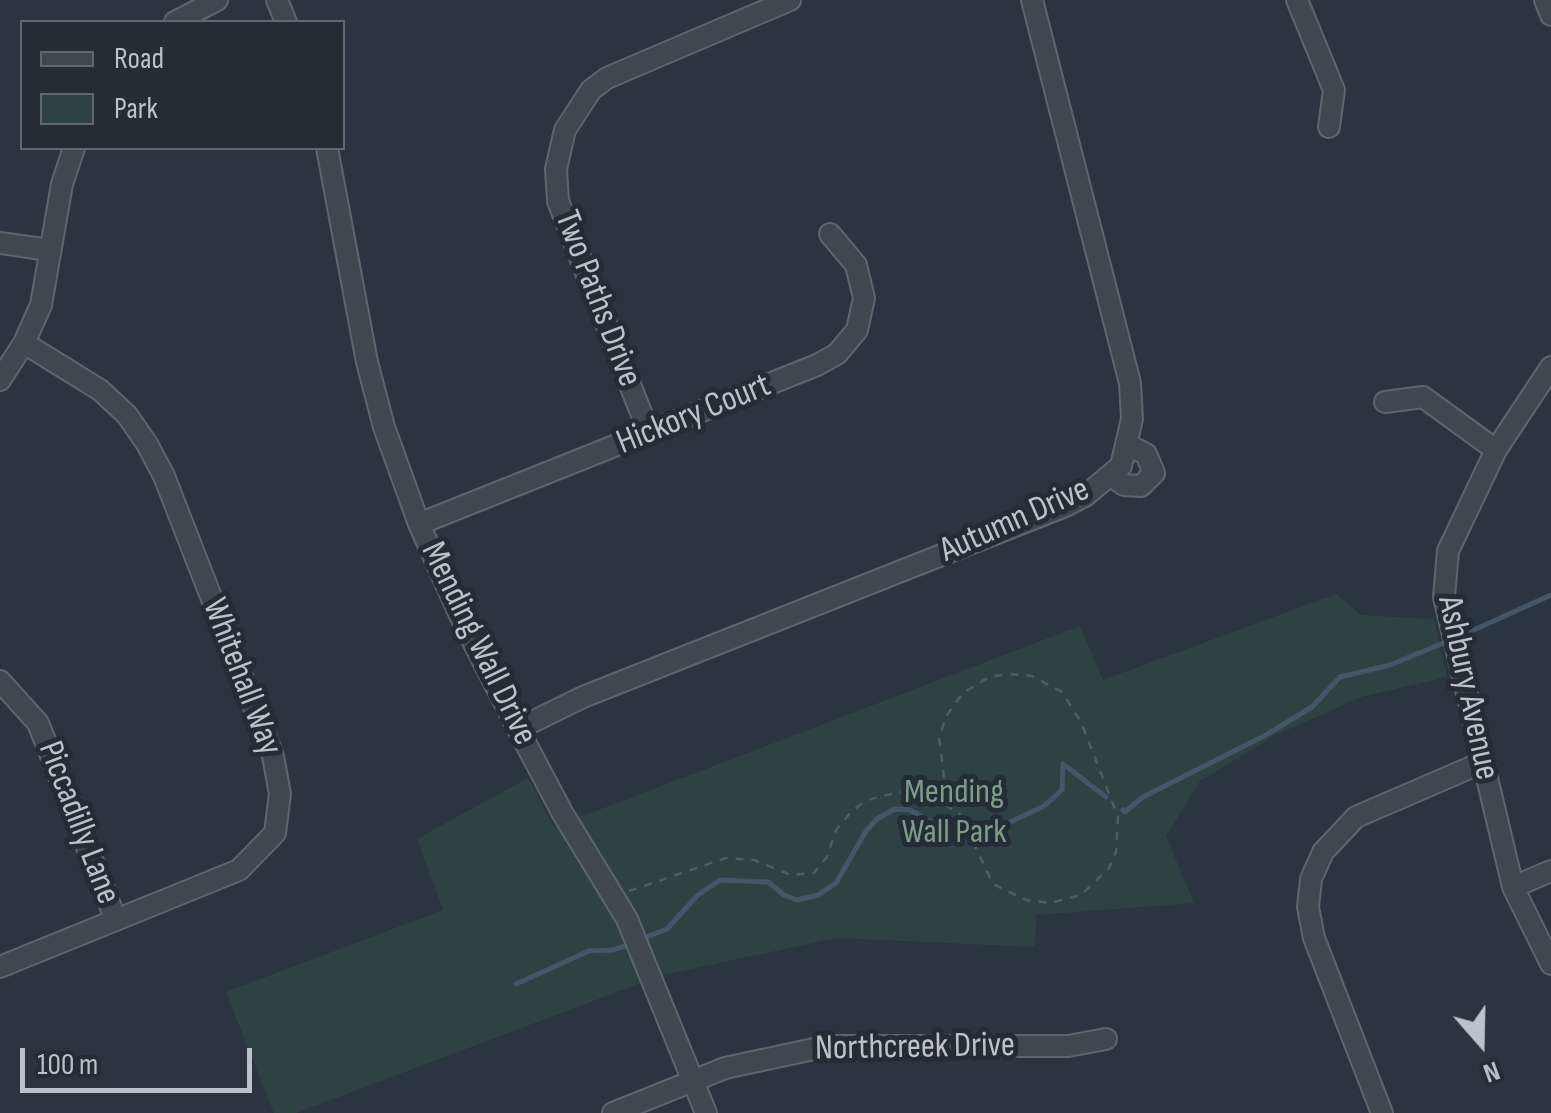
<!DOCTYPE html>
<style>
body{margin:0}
#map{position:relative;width:1551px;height:1113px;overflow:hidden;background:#2b3541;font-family:"Sofia Sans Condensed",sans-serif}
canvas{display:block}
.legend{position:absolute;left:20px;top:20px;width:325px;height:130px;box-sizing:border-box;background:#242c36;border:2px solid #616872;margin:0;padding:12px 18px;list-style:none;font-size:30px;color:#bcc2cb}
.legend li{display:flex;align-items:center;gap:20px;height:50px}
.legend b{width:50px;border:2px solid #616872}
.north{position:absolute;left:1431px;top:993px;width:100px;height:100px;-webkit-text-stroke:8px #242c36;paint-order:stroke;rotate:160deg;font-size:28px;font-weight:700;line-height:40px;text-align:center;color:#bcc2cb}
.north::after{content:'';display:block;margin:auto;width:35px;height:45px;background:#bcc2cb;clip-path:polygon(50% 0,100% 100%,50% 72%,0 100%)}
.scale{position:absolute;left:20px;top:1048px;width:232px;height:45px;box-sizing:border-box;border:5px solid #bcc2cb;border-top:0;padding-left:12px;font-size:30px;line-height:35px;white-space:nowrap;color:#bcc2cb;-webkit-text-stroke:8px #242c36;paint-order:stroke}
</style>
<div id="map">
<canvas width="1551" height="1113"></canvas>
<ul class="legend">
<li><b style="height:12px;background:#3f4751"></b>Road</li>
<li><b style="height:28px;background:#2e4243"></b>Park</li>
</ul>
<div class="north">N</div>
<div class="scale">100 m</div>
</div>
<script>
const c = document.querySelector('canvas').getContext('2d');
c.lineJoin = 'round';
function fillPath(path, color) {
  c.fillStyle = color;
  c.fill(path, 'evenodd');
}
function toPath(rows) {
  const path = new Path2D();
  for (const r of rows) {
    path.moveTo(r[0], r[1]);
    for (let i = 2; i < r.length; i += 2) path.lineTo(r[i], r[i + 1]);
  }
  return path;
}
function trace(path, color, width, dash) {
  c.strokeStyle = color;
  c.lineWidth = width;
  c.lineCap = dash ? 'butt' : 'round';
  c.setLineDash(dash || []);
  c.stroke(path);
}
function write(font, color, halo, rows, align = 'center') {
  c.font = font + ' "Sofia Sans Condensed",sans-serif';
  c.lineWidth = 10;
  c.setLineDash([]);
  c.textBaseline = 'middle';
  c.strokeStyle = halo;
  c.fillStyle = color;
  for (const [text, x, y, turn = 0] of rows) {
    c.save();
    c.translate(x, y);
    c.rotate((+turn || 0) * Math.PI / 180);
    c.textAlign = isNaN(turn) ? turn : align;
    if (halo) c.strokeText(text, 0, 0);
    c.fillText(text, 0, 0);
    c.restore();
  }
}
fillPath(toPath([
 [1336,594,1361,615,1434,619,1447,677,1361,697,1276,735,1200,781,1166,836,1194,903,1036,915,1035,947,837,938,662,975,296,1113,274,1113,226,992,443,910,417,839,528,778,554,827,1080,626,1103,680]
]), '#2e4243');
trace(toPath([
 [1465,634,1551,595],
 [1123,810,1125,812,1143,797,1266,735,1312,707,1340,677,1390,665,1441,644],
 [649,936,667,929,698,895,720,880,768,882,784,895,797,900,818,895,836,883,866,831,877,819,895,809,910,810,951,833,963,835,1004,825,1044,806,1062,790,1063,764,1106,797],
 [516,984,589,951,613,950,625,946]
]), '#455669', 5);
const minor = toPath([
 [277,0,286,22],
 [1297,0,1334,90,1329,127],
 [1545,0,1551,15],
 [175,22,217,0],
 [327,148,367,362,384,427,419,524,464,624,518,729,563,814,627,919,706,1113],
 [0,243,49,250],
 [1551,367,1496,450,1448,551,1444,597,1513,887,1551,964],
 [0,380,24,343,41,305,62,184,74,148],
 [1385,402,1423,397,1496,450],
 [649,433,558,201,556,169,565,130,591,90,607,78,790,0],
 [1110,475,1124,485,1141,486,1154,473,1146,454,1126,444],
 [419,524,817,365,837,354,857,330,864,298,856,265,830,234],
 [0,681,38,723,116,920],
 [518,729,583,697,1068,505,1085,496,1121,466,1132,419,1130,383,1032,0],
 [1513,887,1551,871],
 [0,967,239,870,275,833,280,794,273,756,164,476,147,444,127,415,100,390,24,343],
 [613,1113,725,1068,828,1046,1068,1046,1106,1039],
 [1382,1113,1314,938,1308,907,1311,879,1323,852,1356,817,1481,763]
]);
trace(minor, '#5d656e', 24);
trace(toPath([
 [947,781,958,811],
 [629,891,726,858,754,860,791,875,814,873,827,857,836,830,852,811,867,800,899,792,927,795,959,813,993,884,1026,900,1050,903,1081,895,1109,868,1116,852,1118,817,1081,722,1062,692,1032,676,1010,674,989,677,963,693,947,715,939,737,945,785,934,795,927,795]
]), '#4d5f60', 2.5, [8, 8]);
trace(minor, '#3f4751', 20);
write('35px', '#bcc2cb', '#242c36', [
 ["Two Paths Drive",597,299,69],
 ["Hickory Court",694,415,-22],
 ["Autumn Drive",1015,521,-24],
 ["Mending Wall Drive",478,644,64],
 ["Whitehall Way",241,677,69],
 ["Ashbury Avenue",1467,688,78],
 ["Piccadilly Lane",78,823,69],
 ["Northcreek Drive",915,1048,-1]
]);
write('35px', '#7d9d84', '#242c36', [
 ["Mending",954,793],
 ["Wall Park",954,833]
]);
</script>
